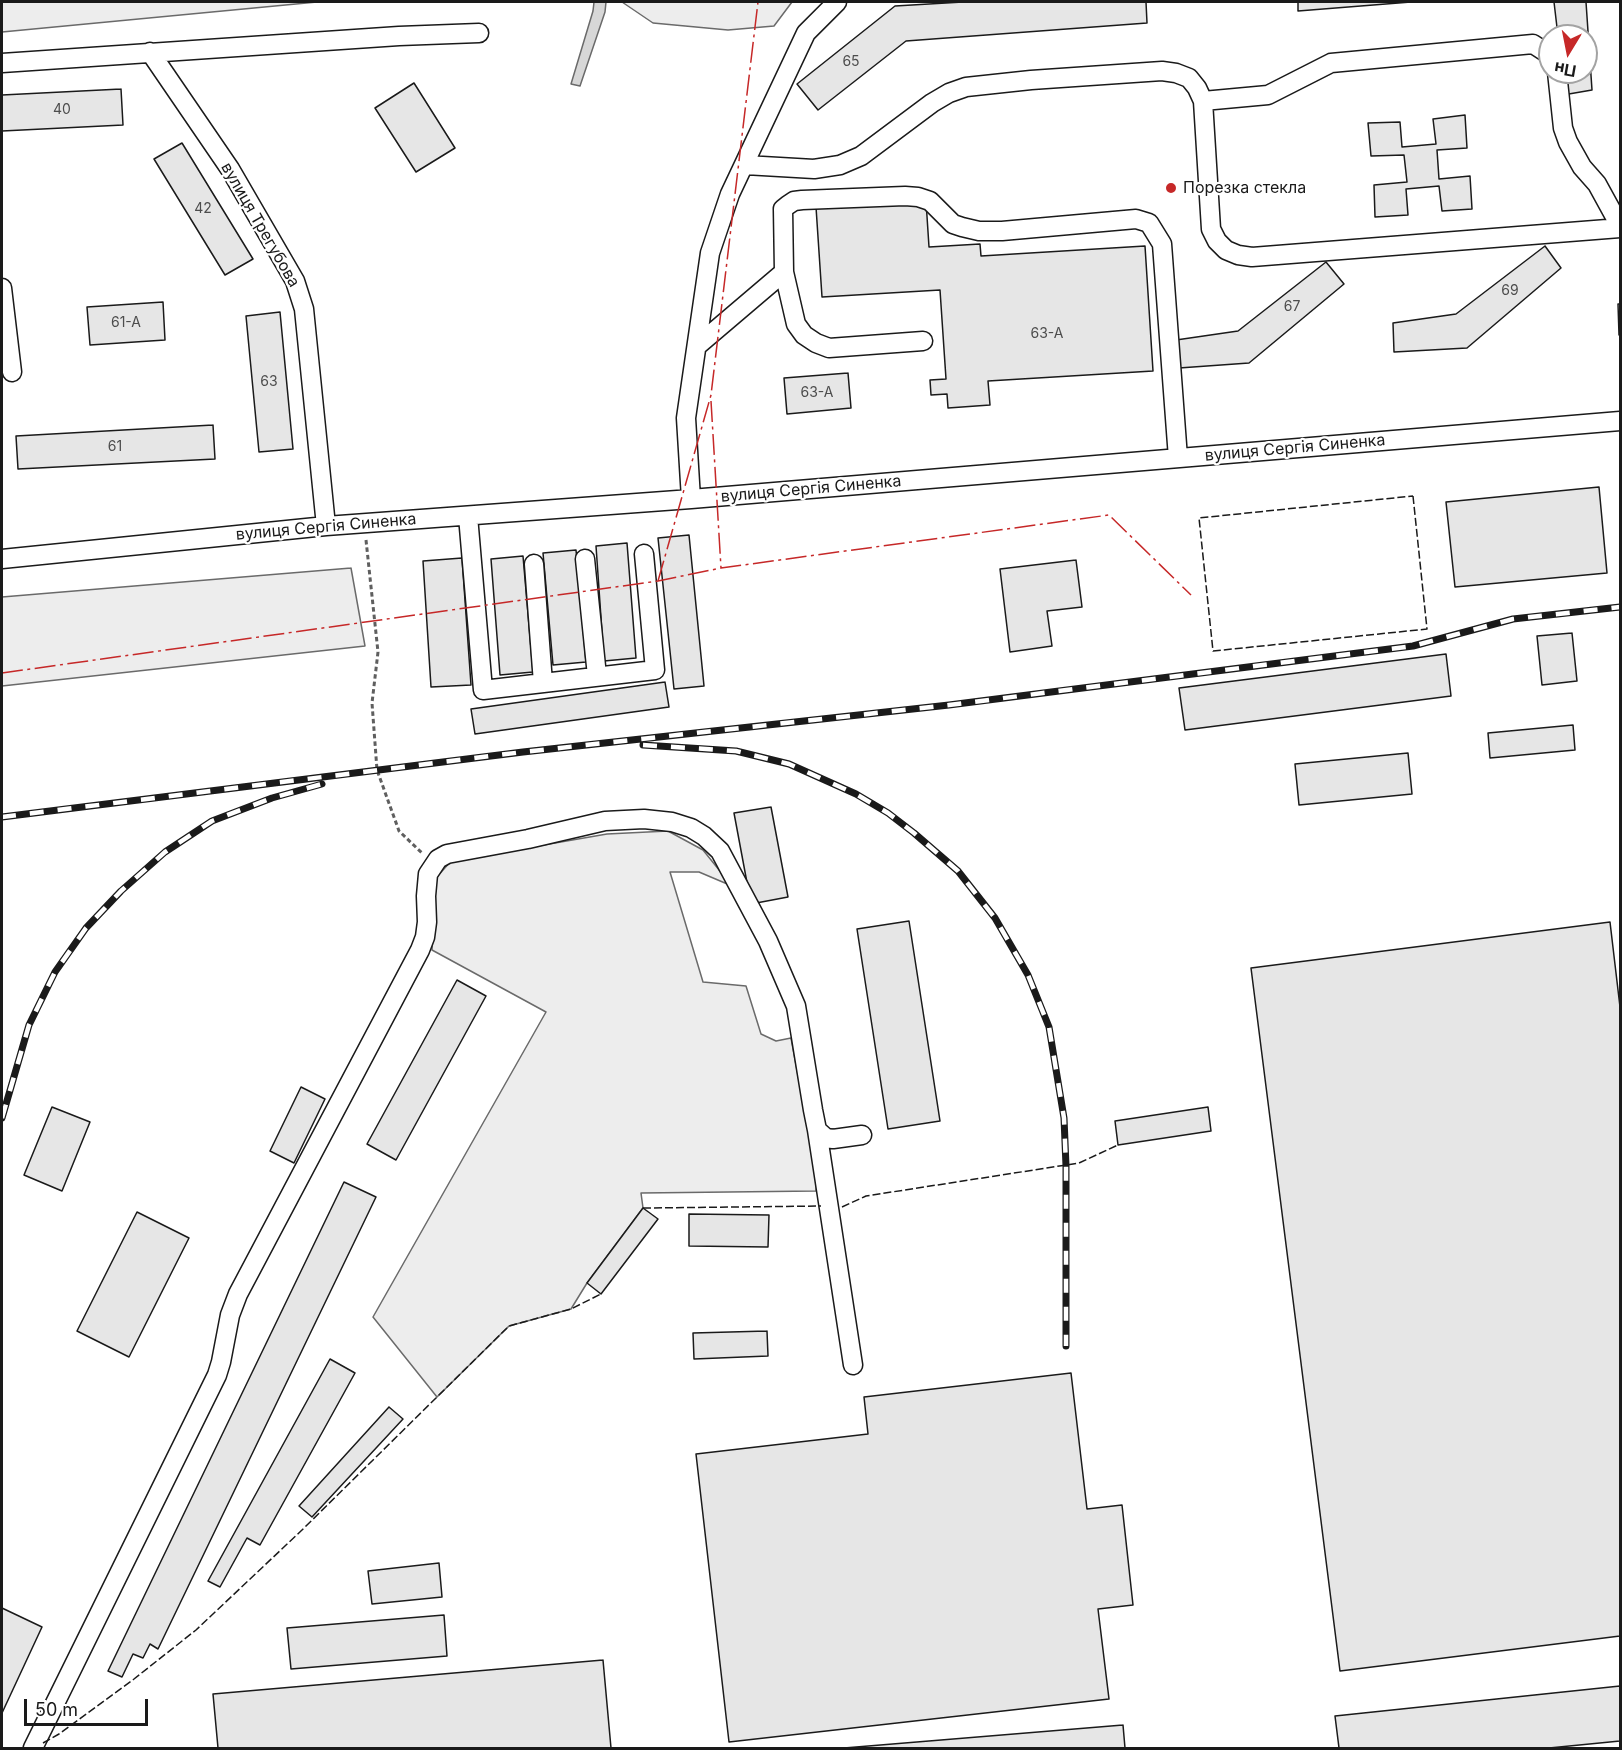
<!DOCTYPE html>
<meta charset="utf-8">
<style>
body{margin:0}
#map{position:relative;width:1622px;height:1750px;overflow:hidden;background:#fff;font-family:Inter,sans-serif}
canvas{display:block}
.frame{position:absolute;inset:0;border:3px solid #1a1a1a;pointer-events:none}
.north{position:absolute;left:1538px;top:24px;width:60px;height:60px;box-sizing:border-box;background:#fff;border:2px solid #a3a3a3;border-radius:50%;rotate:190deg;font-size:16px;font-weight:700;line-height:24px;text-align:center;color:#1a1a1a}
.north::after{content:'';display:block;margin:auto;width:21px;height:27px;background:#c62828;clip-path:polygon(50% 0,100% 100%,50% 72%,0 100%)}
.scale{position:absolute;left:24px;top:1699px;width:124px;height:27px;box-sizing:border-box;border:3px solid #1a1a1a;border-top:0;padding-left:8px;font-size:18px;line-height:21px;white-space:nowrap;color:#1a1a1a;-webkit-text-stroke:4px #fff;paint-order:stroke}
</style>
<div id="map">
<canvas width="1622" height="1750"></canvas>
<div class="frame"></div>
<div class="north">Пн</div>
<div class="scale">50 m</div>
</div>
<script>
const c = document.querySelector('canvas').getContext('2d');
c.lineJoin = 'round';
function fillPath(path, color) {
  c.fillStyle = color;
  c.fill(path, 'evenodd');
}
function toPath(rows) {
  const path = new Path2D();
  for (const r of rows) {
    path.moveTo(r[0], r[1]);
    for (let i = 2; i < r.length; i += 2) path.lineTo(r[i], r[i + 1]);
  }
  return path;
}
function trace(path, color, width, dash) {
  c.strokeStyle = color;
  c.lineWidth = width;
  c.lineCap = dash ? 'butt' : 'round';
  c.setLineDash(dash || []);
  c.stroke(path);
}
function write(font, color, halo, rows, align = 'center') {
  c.font = font + ' Inter,sans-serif';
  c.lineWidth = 4.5;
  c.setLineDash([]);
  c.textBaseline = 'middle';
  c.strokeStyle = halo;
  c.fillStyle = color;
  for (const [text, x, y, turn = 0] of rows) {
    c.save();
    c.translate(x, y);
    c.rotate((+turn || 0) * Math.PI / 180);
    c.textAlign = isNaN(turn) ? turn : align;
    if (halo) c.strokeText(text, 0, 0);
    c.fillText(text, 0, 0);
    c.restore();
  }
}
const built = toPath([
 [2,2,317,2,2,32,2,2],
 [622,2,792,2,774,26,728,30,653,23,622,2],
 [351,568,365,646,2,686,2,597,351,568],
 [668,831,703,850,732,886,699,872,670,872,703,982,746,986,761,1034,776,1041,791,1038,817,1177,816,1191,641,1193,643,1208,587,1283,571,1309,509,1326,437,1397,373,1317,546,1012,432,950,436,878,451,861,607,834,668,831]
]);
fillPath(built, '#ededed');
trace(built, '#6a6a6a', 1.5);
const water = toPath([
 [594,2,606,2,605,12,580,86,571,84,593,11,594,2]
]);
fillPath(water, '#d7d7d7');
trace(water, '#6a6a6a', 1.5);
const building = toPath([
 [963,2,1146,2,1147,23,906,41,818,110,797,84,895,6,963,2],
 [1298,2,1411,2,1298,11,1298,2],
 [1554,2,1586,2,1592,90,1563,95,1561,72,1586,72,1586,36,1558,36,1554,2],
 [414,83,455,148,416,172,375,108,414,83],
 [121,89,123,125,2,131,2,95,121,89],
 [1465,115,1467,148,1437,150,1439,179,1470,176,1472,209,1442,211,1439,186,1406,189,1408,215,1375,217,1374,185,1407,182,1404,155,1371,156,1368,123,1400,122,1402,147,1436,144,1433,119,1465,115],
 [182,143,253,259,225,275,154,159,182,143],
 [926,201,929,247,980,244,981,256,1145,246,1153,371,988,381,990,405,948,408,947,394,931,395,930,380,946,379,940,290,822,297,816,207,926,201],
 [1545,246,1561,268,1467,348,1394,352,1393,323,1456,314,1545,246],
 [1326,262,1344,284,1249,363,1179,368,1176,340,1238,331,1326,262],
 [163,302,165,340,90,345,87,307,163,302],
 [1618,304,1620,304,1620,335,1619,335,1618,304],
 [280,312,293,449,259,452,246,316,280,312],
 [848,373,851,408,787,414,784,378,848,373],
 [213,425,215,459,18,469,16,436,213,425],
 [1599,487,1607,573,1455,587,1446,502,1599,487],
 [689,535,704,686,674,689,658,538,689,535],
 [627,543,636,658,604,661,596,546,627,543],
 [576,550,586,662,553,665,543,553,576,550],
 [523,556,533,672,500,675,491,559,523,556],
 [462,558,471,685,431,687,423,561,462,558],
 [1076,560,1082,607,1047,611,1052,646,1010,652,1000,569,1076,560],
 [1572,633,1577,681,1542,685,1537,636,1572,633],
 [1446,654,1451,696,1185,730,1179,688,1446,654],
 [665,682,669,707,475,734,471,709,665,682],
 [1573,725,1575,750,1490,758,1488,733,1573,725],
 [1408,753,1412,794,1299,805,1295,764,1408,753],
 [771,807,788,897,751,904,734,813,771,807],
 [909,921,940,1121,888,1129,857,929,909,921],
 [1610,922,1620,1007,1620,1636,1340,1671,1251,968,1610,922],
 [457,980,486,996,396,1160,367,1144,457,980],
 [301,1087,325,1099,294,1163,270,1151,301,1087],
 [52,1107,90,1122,62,1191,24,1175,52,1107],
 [1208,1107,1211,1131,1118,1145,1115,1121,1208,1107],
 [344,1182,376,1197,158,1649,150,1644,143,1658,133,1654,122,1677,108,1671,344,1182],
 [643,1208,658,1219,601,1294,587,1283,643,1208],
 [137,1212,189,1238,129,1357,77,1331,137,1212],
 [689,1214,769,1215,768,1247,689,1246,689,1214],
 [767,1331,768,1356,694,1359,693,1333,767,1331],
 [330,1359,355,1373,260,1545,247,1538,220,1587,208,1581,330,1359],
 [1071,1373,1087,1509,1122,1505,1133,1605,1098,1609,1109,1699,729,1742,696,1454,868,1434,864,1397,1071,1373],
 [389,1407,403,1419,312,1517,299,1506,389,1407],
 [439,1563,442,1597,372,1604,368,1571,439,1563],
 [2,1608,42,1627,2,1713,2,1608],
 [444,1615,447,1656,291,1669,287,1628,444,1615],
 [603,1660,611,1748,218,1748,213,1694,603,1660],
 [1620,1686,1620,1741,1549,1748,1339,1748,1335,1716,1620,1686],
 [1123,1725,1125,1748,844,1748,1123,1725]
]);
fillPath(building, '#e6e6e6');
trace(building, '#1a1a1a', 1.5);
const minor = toPath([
 [150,52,230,169,295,281,304,309,326,526],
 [2,63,399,36,479,33],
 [1557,72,1563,128,1568,142,1582,167,1597,184,1620,226],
 [1203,101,1211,229,1217,241,1226,250,1238,255,1252,257,1620,228],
 [745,165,814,169,840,165,861,156,932,103,949,93,966,87,1031,80,1162,71,1176,73,1189,78,1197,88,1203,101,1268,95,1331,63,1533,44,1550,55],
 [784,272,796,324,804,335,816,343,829,348,923,341],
 [2,288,12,372],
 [697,346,784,272,783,209,788,205,794,201,802,200,905,196,918,197,930,201,953,224,962,227,979,231,1002,231,1136,219,1149,223,1162,244,1178,458],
 [691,499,686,418,710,253,730,194,806,33,837,2],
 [468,516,483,690,655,670,644,554],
 [2,559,326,526,691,499,1620,421],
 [585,559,597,676],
 [534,564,543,683],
 [817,1130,853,1365],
 [33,1748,217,1375,221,1362,230,1315,238,1294,420,950,425,937,427,922,426,896,428,874,438,859,447,854,528,839,605,821,644,819,672,822,691,828,704,836,720,851,768,941,796,1006,813,1110,817,1130,826,1138,833,1139,862,1135]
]);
trace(minor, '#1a1a1a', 21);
trace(toPath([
 [366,540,378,652,372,703,377,770,399,831,423,854]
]), '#5f5f5f', 3, [4.5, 3]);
trace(minor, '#fff', 18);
const rail = toPath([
 [643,745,736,751,789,764,856,794,888,813,914,833,958,871,995,918,1028,975,1049,1027,1064,1118,1066,1166,1066,1346],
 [2,817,523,752,949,705,1413,646,1513,619,1620,607],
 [2,1118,29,1025,55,972,86,928,121,891,165,852,212,821,272,798,322,784]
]);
trace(rail, '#1a1a1a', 7);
trace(rail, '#fff', 4.5, [14]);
trace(toPath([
 [1413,496,1427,629,1213,651,1199,518,1413,496],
 [842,1207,866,1196,1079,1163,1118,1145],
 [643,1208,821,1206],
 [43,1743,59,1734,134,1679,196,1630,302,1530,509,1326,571,1309,601,1294]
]), '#1a1a1a', 1.5, [8, 3]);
trace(toPath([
 [711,401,721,568],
 [658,581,711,395,758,2],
 [2,673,658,581,721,568,1109,515,1191,595]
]), '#c62828', 1.5, [21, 4.5, 3, 4.5]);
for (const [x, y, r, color] of [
 [1171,188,6,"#c62828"]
]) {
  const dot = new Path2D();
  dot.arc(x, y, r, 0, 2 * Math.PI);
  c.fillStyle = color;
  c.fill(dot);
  trace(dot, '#fff', 2);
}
write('14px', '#4d4d4d', null, [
 ["65",851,62],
 ["40",62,110],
 ["42",203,209],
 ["69",1510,291],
 ["67",1292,307],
 ["61-А",126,323],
 ["63-А",1047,334],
 ["63",269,382],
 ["63-А",817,393],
 ["61",115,447]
]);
write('16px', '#1a1a1a', '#fff', [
 ["Порезка стекла",1183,188]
], 'left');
write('16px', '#1a1a1a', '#fff', [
 ["вулиця Трегубова",260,225,60],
 ["вулиця Сергія Синенка",1295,448,-5],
 ["вулиця Сергія Синенка",811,489,-5],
 ["вулиця Сергія Синенка",326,527,-5]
]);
</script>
